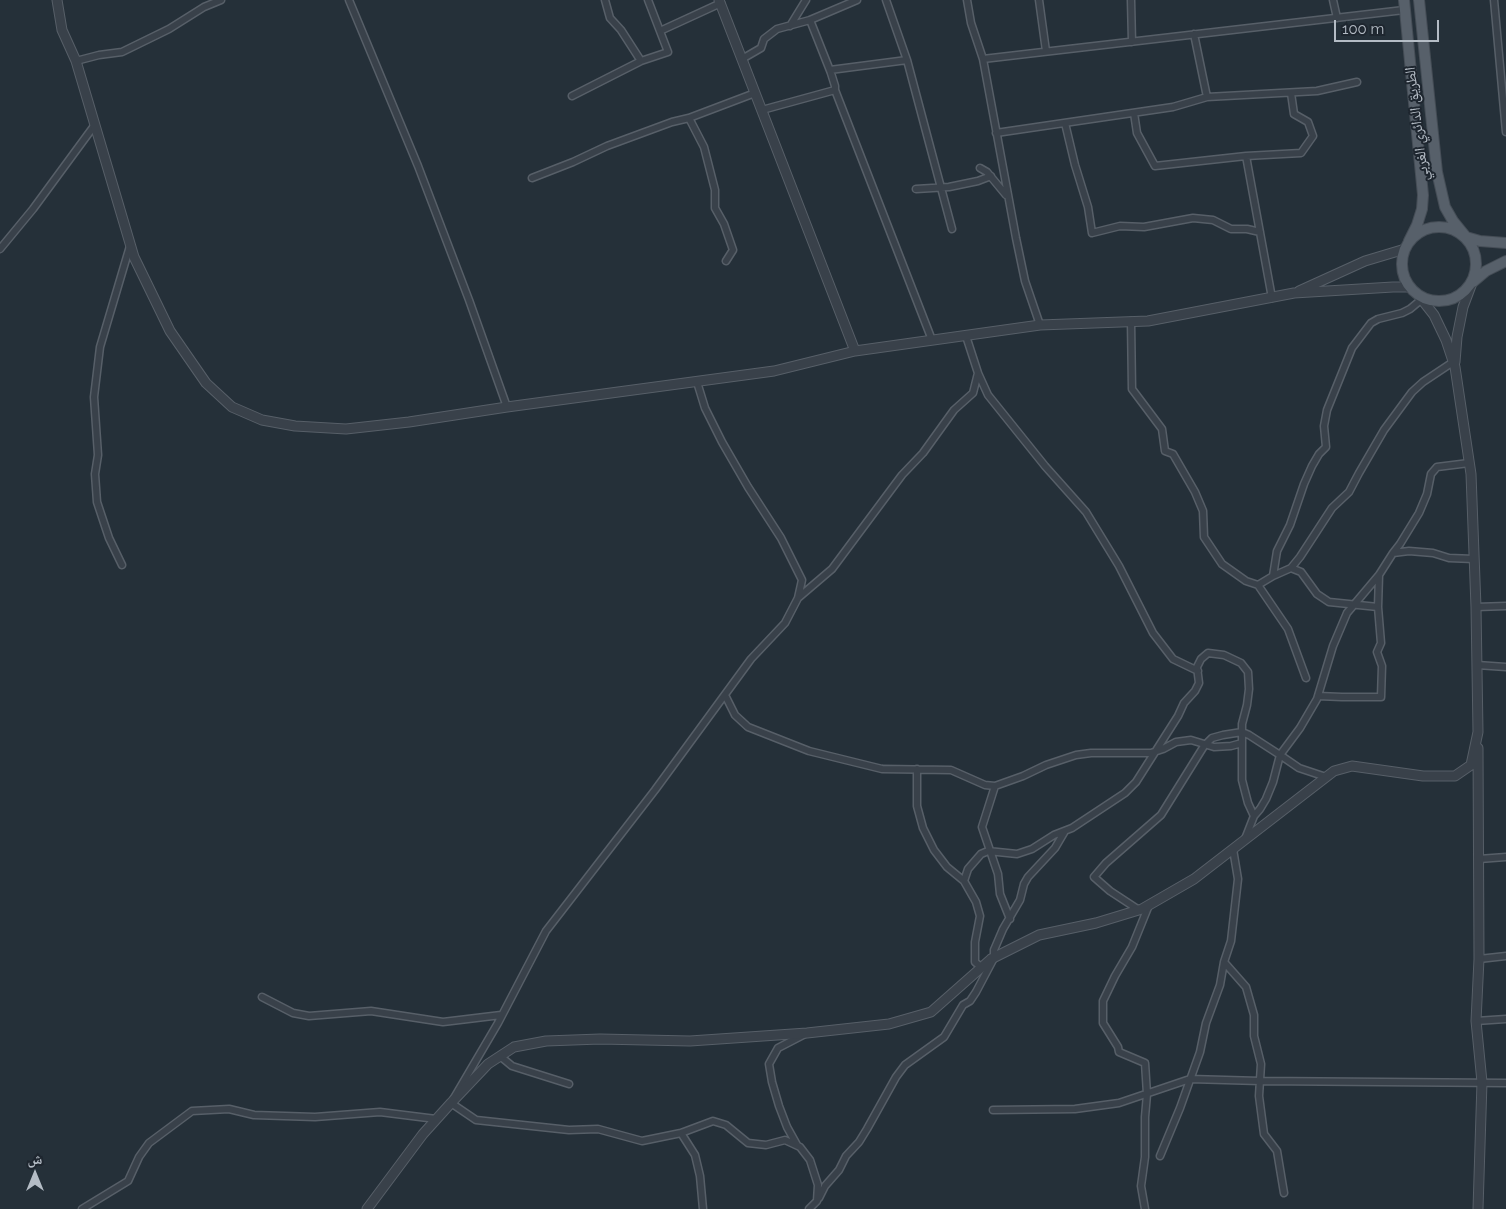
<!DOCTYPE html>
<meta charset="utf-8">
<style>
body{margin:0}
#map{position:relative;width:1506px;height:1209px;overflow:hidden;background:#253039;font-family:Raleway,"Noto Naskh Arabic",sans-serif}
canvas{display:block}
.north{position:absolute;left:10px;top:1149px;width:50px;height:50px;-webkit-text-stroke:4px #1e262f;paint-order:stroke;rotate:0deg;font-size:14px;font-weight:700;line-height:20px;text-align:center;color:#b4bcc5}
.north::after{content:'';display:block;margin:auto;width:18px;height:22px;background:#b4bcc5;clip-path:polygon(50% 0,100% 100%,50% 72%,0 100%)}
.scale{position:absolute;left:1334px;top:20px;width:105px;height:22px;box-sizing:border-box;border:2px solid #b4bcc5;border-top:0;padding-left:6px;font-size:15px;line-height:18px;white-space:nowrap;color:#b4bcc5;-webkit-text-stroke:4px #1e262f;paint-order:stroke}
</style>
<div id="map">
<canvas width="1506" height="1209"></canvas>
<div class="north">ش</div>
<div class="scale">100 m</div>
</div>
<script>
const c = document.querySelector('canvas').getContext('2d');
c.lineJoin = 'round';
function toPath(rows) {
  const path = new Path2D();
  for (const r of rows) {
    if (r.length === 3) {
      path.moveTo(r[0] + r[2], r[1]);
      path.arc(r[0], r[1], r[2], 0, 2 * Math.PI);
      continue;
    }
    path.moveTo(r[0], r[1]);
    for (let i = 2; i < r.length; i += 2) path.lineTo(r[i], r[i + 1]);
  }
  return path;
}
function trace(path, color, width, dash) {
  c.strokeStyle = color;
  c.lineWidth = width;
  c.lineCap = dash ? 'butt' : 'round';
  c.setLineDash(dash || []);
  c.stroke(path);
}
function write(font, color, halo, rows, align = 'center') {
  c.font = font + ' Raleway,"Noto Naskh Arabic",sans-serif';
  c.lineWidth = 4;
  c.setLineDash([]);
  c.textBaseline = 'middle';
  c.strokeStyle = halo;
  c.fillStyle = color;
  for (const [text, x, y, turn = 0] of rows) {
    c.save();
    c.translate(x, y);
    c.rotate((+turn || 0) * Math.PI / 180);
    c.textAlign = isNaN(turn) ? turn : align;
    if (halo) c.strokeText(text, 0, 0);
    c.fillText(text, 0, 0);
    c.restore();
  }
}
const minor = toPath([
 [349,0,418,166,469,300,507,407],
 [605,0,610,18,621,30,641,61],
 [967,0,971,23,983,59,1016,238,1025,281,1040,325],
 [1039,0,1046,51],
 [1131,0,1132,42],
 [1333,0,1337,18],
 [1494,0,1506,132],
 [790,26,806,0],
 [660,31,721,3],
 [1194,34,1207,97],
 [742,59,761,48,764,39,777,29,810,20],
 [983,59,1404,10],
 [907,60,952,229],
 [76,61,99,55,122,52,169,29,204,7,221,0],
 [831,73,810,20,857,0],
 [835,90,932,340],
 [572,96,641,61,668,52,648,0],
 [762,110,835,90,835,86,830,70,907,60,886,0],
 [1134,113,1137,133,1155,166,1246,156,1272,298],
 [1065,123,1075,165,1088,207,1092,233,1120,226,1144,227,1193,218,1213,220,1231,229,1247,229,1260,232],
 [996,133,1173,107,1207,97,1317,91,1357,82],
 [1246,156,1301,153,1313,136,1308,122,1294,114,1291,93],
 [980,168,987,172,1006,195],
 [532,178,573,162,607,146,672,122,689,118],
 [916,189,949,187,978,181,991,176],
 [0,249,33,209,94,126],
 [726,261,733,250,724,224,715,208,715,190,704,147,689,118,755,93],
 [1131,321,1132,389,1162,429,1165,451,1173,454,1195,492,1203,511,1204,537,1222,564,1246,581,1258,585,1288,629,1306,678],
 [978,373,988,395,1045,466,1086,512,1119,566,1153,633,1173,659,1198,671],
 [697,382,705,408,722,442,748,487,781,538,802,580,798,598,785,623,751,659,655,790,546,931,498,1023,451,1103,476,1120,569,1130,598,1129,642,1141,681,1133,713,1121,726,1125,748,1143,766,1145,785,1140,800,1147,810,1160,818,1185,817,1201,809,1209],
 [1393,553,1400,544,1419,513,1427,494,1431,474,1437,467,1469,463],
 [122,565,109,538,97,502,95,474,98,455,94,397,100,347,130,246],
 [1291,568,1301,572,1317,594,1329,602,1378,607],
 [1273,576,1291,568,1300,557,1332,508,1349,492,1359,473,1384,430,1412,392,1423,382,1453,362],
 [1258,585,1273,576,1277,551,1290,525,1304,484,1312,466,1319,454,1326,447,1324,426,1327,410,1352,348,1371,323,1378,319,1402,313,1410,309,1422,299],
 [798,598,832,569,902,475,923,453,954,410,973,393,978,373,966,336],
 [1476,607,1506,606],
 [1477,665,1506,667],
 [725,695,735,715,748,727,809,751,882,769,951,770,985,785,995,786],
 [1318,696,1342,697,1381,697,1382,666,1377,652,1381,643,1378,607,1379,575],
 [917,769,917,806,923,828,934,850,947,867,964,881],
 [1254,816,1260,809,1266,799,1273,782,1280,755,1299,768,1326,777],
 [1233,849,1238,879,1231,941,1224,962,1246,987,1254,1015,1254,1036,1261,1064,1259,1096,1264,1134,1277,1151,1284,1193],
 [1479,859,1506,857],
 [1139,910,1110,891,1094,877,1106,863,1161,815,1204,746,1212,738,1223,735,1242,732,1249,735,1280,755,1300,728,1317,699,1333,646,1347,613,1379,575,1393,553,1409,551,1433,553,1449,558,1474,559],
 [1010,919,1000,894,998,874,982,827,995,786,1023,776,1046,765,1076,755,1091,753,1151,753,1163,749,1176,742,1191,740,1214,747,1231,746,1242,743],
 [1479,959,1506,956],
 [982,968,975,962,975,942,980,916,976,902,964,881,968,869,981,854,988,851,1017,854,1032,849,1054,835,1072,828,1125,793,1136,782,1178,716,1184,703,1195,691,1199,683,1197,667,1201,659,1208,653,1224,655,1241,663,1248,672,1249,689,1247,705,1242,724,1242,780,1248,803,1254,816,1245,839],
 [262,997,293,1013,309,1016,371,1011,443,1022,501,1015],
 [1476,1021,1506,1019],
 [500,1056,512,1066,569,1084],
 [993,1110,1075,1109,1119,1103,1190,1079,1260,1081,1506,1083],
 [681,1133,695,1155,700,1176,703,1209],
 [797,1145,787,1127,779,1106,772,1082,769,1064,778,1048,805,1034],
 [1160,1156,1180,1108,1200,1052,1206,1023,1220,985,1224,962],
 [819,1198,825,1186,839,1170,846,1156,859,1142,867,1129,896,1077,905,1065,944,1037,963,1005,970,1001,976,992,994,958,994,950,1003,929,1020,900,1024,884,1028,877,1055,848,1065,831],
 [82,1209,128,1181,139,1157,149,1143,192,1111,229,1109,254,1115,315,1117,380,1112,436,1119],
 [1145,1209,1141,1186,1145,1157,1145,1117,1147,1094,1145,1063,1119,1052,1118,1047,1103,1023,1103,1001,1115,976,1132,947,1149,905]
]);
const tertiary = toPath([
 [57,0,62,30,76,61,134,257,170,331,206,383,232,407,262,420,295,426,346,429,409,422,507,407,774,371,855,351,1040,325,1148,321,1294,293,1393,287,1410,287],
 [719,0,855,351],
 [1299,291,1365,261,1405,249],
 [1455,362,1457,337,1463,307,1472,283],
 [367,1209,423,1134,451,1103,488,1064,514,1047,546,1041,600,1039,690,1041,807,1033,889,1024,931,1012,991,959,1039,935,1096,923,1142,909,1194,879,1334,771,1352,766,1423,776,1455,776,1471,765,1478,732,1476,607,1471,474,1455,367,1446,340,1434,315,1419,296],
 [1478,1209,1482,1082,1476,1021,1479,959,1478,748]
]);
const primary = toPath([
 [1404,0,1423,195,1422,209,1417,225,1409,241],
 [1419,0,1437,172,1445,207,1453,221,1466,237,1480,241,1506,243],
 [1439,264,37],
 [1473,282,1486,271,1506,261]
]);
trace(minor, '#575f68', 9);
trace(tertiary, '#575f68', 11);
trace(primary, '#454d56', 12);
trace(minor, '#39414a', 6);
trace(tertiary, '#39414a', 9);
trace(primary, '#57606a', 10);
write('15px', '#b4bcc5', '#1e262f', [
 ["الطريق الدائري الغربي",1417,124,-97]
]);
</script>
